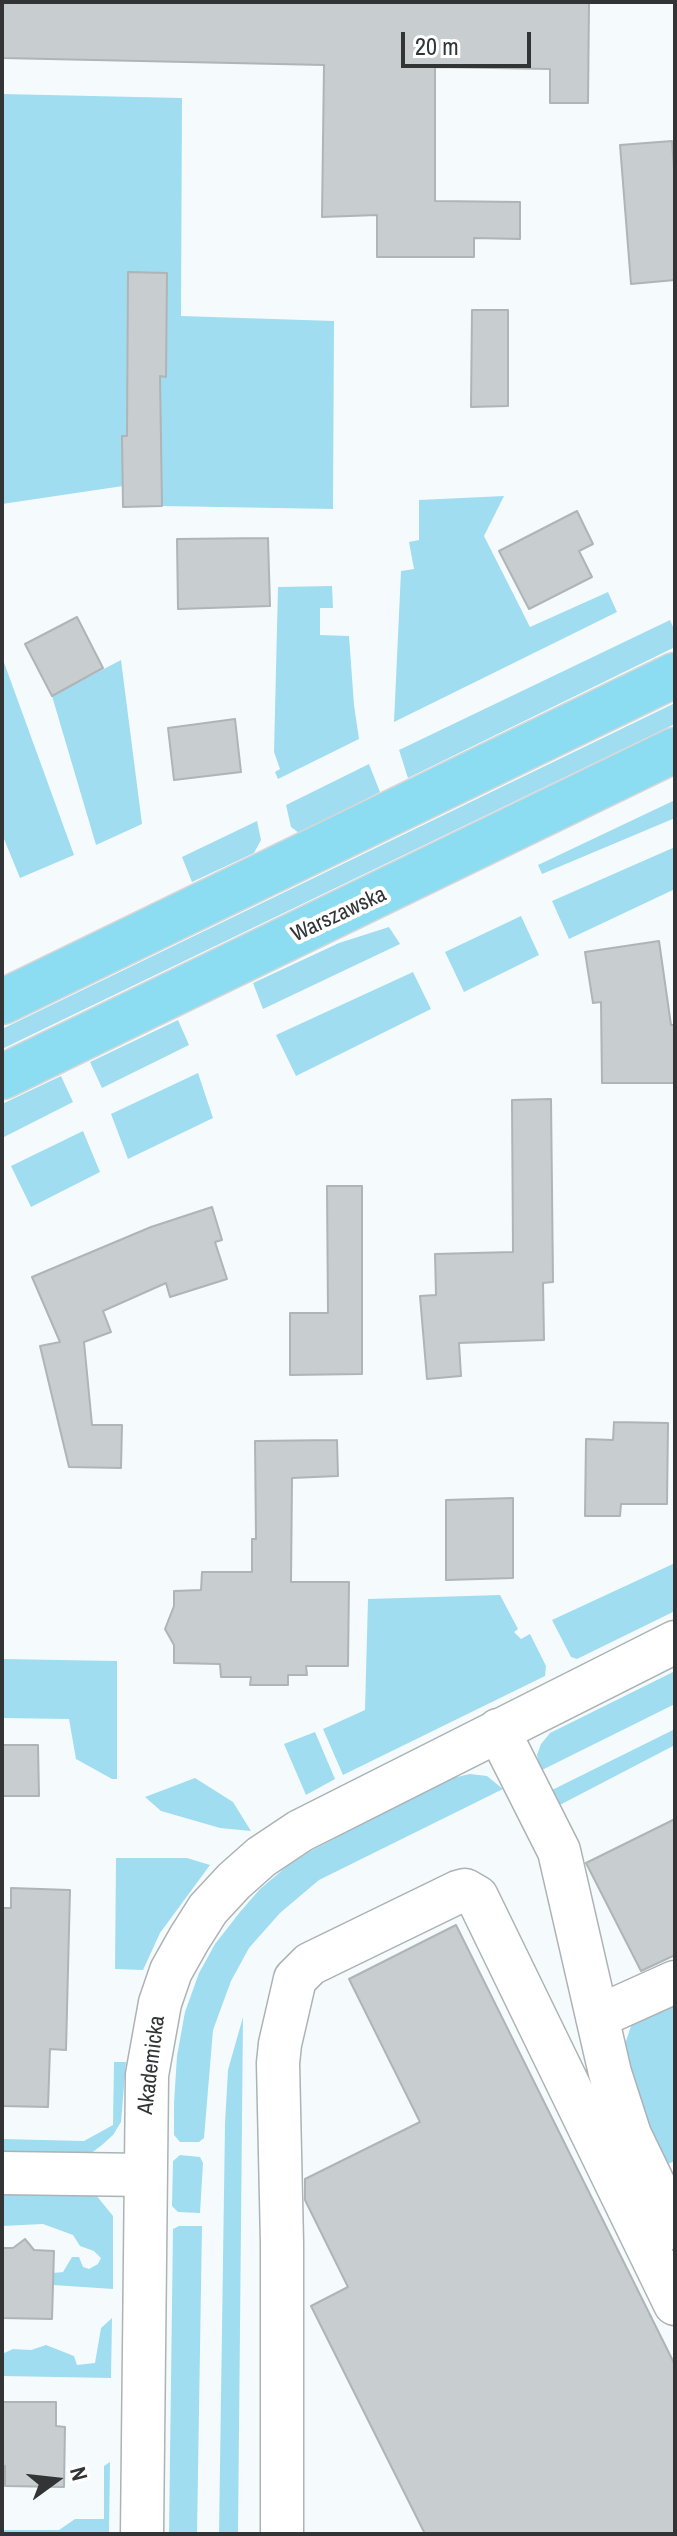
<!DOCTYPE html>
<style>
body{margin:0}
#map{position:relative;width:677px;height:2536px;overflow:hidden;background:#f5fbfd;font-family:"Archivo Narrow",sans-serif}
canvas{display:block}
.frame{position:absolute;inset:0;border:4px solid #323435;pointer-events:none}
.north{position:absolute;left:16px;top:2440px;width:80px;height:80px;-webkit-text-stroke:6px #fff;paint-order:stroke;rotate:75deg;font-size:22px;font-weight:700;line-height:32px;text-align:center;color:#323435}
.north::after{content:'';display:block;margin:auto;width:28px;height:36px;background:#323435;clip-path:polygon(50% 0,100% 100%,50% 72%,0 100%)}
.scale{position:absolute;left:401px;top:32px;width:130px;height:36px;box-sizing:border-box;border:4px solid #323435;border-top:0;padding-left:10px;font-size:24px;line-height:28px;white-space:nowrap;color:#323435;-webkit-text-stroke:6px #fff;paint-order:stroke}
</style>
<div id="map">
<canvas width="677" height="2536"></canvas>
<div class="frame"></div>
<div class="north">N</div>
<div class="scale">20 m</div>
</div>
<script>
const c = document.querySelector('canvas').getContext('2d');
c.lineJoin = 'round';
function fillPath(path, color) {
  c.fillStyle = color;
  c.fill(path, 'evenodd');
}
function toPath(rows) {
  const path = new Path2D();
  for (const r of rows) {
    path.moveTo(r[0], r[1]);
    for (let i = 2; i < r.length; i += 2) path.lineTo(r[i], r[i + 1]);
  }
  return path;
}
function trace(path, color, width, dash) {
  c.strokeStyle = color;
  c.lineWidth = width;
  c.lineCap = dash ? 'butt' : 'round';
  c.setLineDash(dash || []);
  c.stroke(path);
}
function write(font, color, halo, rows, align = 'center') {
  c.font = font + ' "Archivo Narrow",sans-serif';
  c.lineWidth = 8;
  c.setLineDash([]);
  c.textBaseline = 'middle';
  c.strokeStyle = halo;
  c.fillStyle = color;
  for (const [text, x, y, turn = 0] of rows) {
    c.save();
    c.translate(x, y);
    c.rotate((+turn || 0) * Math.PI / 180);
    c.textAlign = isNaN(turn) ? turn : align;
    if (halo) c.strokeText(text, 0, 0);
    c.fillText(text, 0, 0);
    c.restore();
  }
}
fillPath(toPath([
 [2,94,182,98,181,316,334,321,333,509,162,506,160,435,122,436,123,486,2,504],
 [504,496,484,536,530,627,608,592,617,612,394,722,401,571,414,569,409,542,419,540,419,500],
 [332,586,333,608,320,608,320,635,349,636,354,705,359,739,278,779,275,772,280,769,274,752,278,587],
 [670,620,675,631,675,647,408,778,399,750],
 [2,657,74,855,20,878,2,834],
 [121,660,142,824,96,845,52,696],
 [675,703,675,724,2,1049,2,1029],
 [369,764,380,792,299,833,291,827,286,805],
 [675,800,675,818,542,874,538,865],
 [257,821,261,840,254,853,192,882,182,857],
 [675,847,675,889,569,939,552,901],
 [521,916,539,955,464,992,445,952],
 [389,927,400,944,263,1009,253,983,339,943],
 [413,972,431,1009,296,1076,276,1035],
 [178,1020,189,1045,102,1088,90,1062],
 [198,1073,213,1118,128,1159,111,1114],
 [61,1076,73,1102,2,1138,2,1104],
 [83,1131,100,1172,31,1207,11,1166],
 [675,1563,675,1611,577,1659,571,1657,552,1620],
 [500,1595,518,1629,514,1632,521,1639,530,1634,546,1666,545,1676,343,1775,323,1729,365,1710,368,1599],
 [2,1659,117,1661,117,1779,112,1779,76,1759,69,1719,2,1718],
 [675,1671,675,1704,540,1771,537,1755,541,1744,550,1733],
 [675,1729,675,1745,554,1808,548,1792],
 [315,1732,335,1779,306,1795,284,1744],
 [470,1774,487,1776,503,1789,319,1880,280,1913,249,1948,231,1981,213,2030,204,2138,199,2142,180,2142,174,2135,174,2103,177,2056,185,2012,199,1973,215,1944,240,1912,260,1889,286,1867,309,1852,448,1779],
 [195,1778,233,1802,251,1831,220,1828,161,1811,145,1797],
 [116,1858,187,1858,210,1865,160,1933,143,1970,115,1969],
 [675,1999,675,2161,661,2167,623,2066,625,2044,632,2023],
 [243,2017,238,2534,219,2534,225,2123,228,2070],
 [114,2062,126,2062,121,2122,113,2135,102,2145,90,2154,2,2155,2,2139,84,2141,113,2125],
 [180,2155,200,2157,203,2163,200,2213,178,2212,172,2206,173,2161],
 [2,2192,96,2195,113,2216,113,2289,53,2285,53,2273,63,2272,72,2257,79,2257,83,2267,89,2269,98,2264,101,2258,94,2251,80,2246,73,2235,43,2224,2,2226],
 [179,2226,202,2226,197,2534,169,2534,173,2229],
 [112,2318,111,2378,2,2376,2,2354,13,2349,31,2350,46,2345,74,2356,77,2365,95,2363,101,2328],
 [110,2462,109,2534,2,2534,2,2530,59,2530,75,2519,104,2519,104,2466]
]), '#a0ddf1');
const building = toPath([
 [2,2,589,2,588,103,550,103,550,69,435,67,435,201,520,202,520,239,474,238,474,257,377,257,377,215,322,217,324,65,2,58,2,2],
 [672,141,675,183,675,280,631,284,620,145,672,141],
 [128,272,167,273,166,377,160,376,162,506,123,507,122,436,127,436,128,272],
 [472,310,508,310,508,406,471,407,472,310],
 [577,511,593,544,579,551,592,577,529,609,499,551,577,511],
 [268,538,270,606,178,609,177,539,268,538],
 [77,617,103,668,52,696,25,644,77,617],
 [235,719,241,772,174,780,168,728,235,719],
 [659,941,671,1025,675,1025,675,1083,602,1083,601,1002,593,1003,585,952,659,941],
 [551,1099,553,1282,543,1283,544,1340,459,1343,461,1376,427,1379,420,1296,436,1295,435,1254,513,1252,512,1100,551,1099],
 [327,1186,362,1186,362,1374,290,1375,290,1313,328,1313,327,1186],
 [212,1207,222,1240,215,1242,227,1279,170,1297,166,1283,103,1311,111,1332,84,1342,92,1425,122,1425,121,1468,69,1467,40,1346,60,1342,32,1277,151,1227,212,1207],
 [614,1422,668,1423,667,1504,621,1504,620,1516,585,1516,586,1439,613,1440,614,1422],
 [337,1440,338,1476,292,1478,291,1582,349,1582,348,1666,306,1666,307,1675,288,1675,288,1685,250,1685,251,1677,221,1677,220,1664,174,1663,174,1645,165,1629,174,1606,174,1591,201,1590,202,1572,252,1572,252,1539,256,1539,255,1441,337,1440],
 [513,1498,513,1578,446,1580,446,1500,513,1498],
 [2,1745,38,1745,39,1796,2,1796,2,1745],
 [675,1819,675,1955,641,1971,586,1863,675,1819],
 [11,1888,70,1890,66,2050,50,2049,48,2107,2,2106,2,1908,11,1908,11,1888],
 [456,1925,675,2365,675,2534,425,2534,311,2306,348,2287,305,2200,305,2179,420,2122,349,1979,456,1925],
 [25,2239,34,2250,54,2251,52,2319,2,2318,2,2248,13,2248,25,2239],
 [2,2402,56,2402,56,2426,65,2427,64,2487,5,2486,5,2466,2,2466,2,2402]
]);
fillPath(building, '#c8ced0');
trace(building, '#afb4b6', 2);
const minor = toPath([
 [498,1730,559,1851,610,2073,630,2135,675,2228],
 [597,2017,675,1982],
 [2,2173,145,2175],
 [142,2534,147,2075,160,2003,171,1971,189,1939,208,1909,234,1881,261,1857,300,1831,675,1642],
 [282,2534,282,2243,278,2063,280,2044,295,1979,310,1964,458,1892,465,1890,477,1897,675,2304]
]);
const major = toPath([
 [2,1002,675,675],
 [2,1077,675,750]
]);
trace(minor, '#adb2b4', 45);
trace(major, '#d6d6d7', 47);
trace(minor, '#fff', 42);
trace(major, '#8cdcf2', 44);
write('22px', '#323435', '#fff', [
 ["Warszawska",339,915,-25],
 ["Akademicka",152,2065,-83]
]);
</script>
